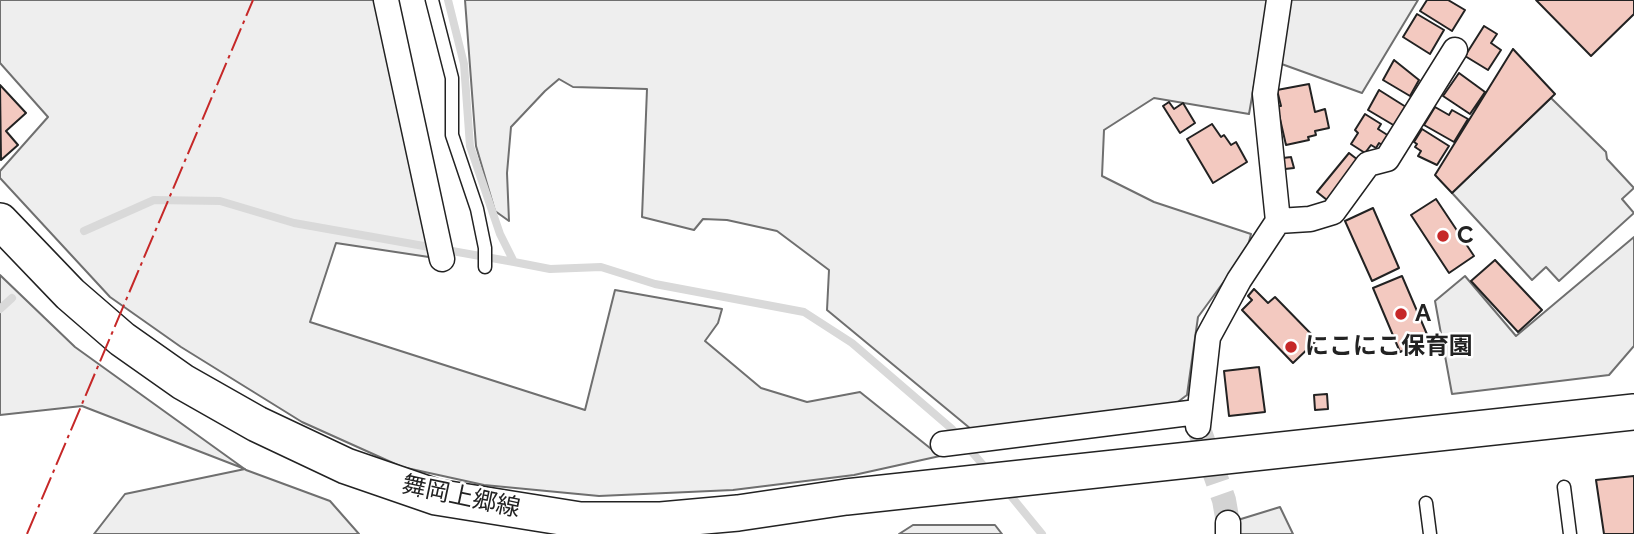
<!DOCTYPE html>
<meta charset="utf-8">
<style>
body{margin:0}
canvas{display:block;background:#fff}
</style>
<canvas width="1634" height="534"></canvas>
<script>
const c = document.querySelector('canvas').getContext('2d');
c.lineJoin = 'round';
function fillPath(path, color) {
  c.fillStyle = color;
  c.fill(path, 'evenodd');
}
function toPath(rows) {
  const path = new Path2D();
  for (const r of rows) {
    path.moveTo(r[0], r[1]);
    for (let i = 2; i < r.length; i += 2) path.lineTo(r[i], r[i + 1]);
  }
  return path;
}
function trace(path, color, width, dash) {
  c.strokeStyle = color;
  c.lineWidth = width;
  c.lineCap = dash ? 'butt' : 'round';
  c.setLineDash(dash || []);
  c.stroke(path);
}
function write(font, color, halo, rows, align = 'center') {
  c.font = font + ' Raleway,"Noto Sans JP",sans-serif';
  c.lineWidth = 5;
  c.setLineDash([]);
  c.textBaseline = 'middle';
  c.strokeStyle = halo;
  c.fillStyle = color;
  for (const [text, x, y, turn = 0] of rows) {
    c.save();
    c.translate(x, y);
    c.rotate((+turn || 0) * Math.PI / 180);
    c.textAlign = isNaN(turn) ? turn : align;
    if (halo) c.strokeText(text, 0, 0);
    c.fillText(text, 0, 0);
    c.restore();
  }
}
const green = toPath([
 [0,0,385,0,442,259,336,243,310,322,585,410,615,290,722,309,718,323,705,341,761,388,807,402,860,392,940,456,854,475,733,490,599,496,484,485,402,467,302,422,181,347,110,297,0,178,0,171,48,117,0,63,0,0],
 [465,0,1269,0,1249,114,1154,98,1104,130,1102,176,1154,202,1251,234,1247,250,1198,317,1187,395,1166,411,977,434,827,310,829,270,777,231,727,220,703,219,694,230,642,217,647,89,573,87,559,79,545,91,511,127,507,173,509,221,495,211,476,146,465,0],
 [0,275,75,347,246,470,330,501,359,534,94,534,125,494,245,469,82,406,0,415,0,275],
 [913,525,995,525,1002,534,899,534,913,525]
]);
fillPath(green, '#eee');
trace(green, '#6f6f6f', 2);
const parking = toPath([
 [1286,0,1418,0,1362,93,1276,62,1286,0],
 [1551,98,1606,152,1607,159,1634,188,1622,199,1634,213,1559,281,1546,267,1532,280,1452,193,1551,98],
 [1634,237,1634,346,1609,375,1452,394,1435,301,1465,276,1516,336,1634,237],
 [1280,507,1293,534,1228,534,1228,523,1280,507]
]);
fillPath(parking, '#ededed');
trace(parking, '#6f6f6f', 2);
trace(toPath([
 [448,0,464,64,470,146,500,234,514,262,550,269,601,267,655,284,804,312,852,343,952,429,990,473],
 [84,231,154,200,220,201,294,223,514,262],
 [0,309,12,298],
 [1006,490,1042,534]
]), '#d9d9d9', 8);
const building = toPath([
 [1427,0,1448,0,1465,10,1452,31,1420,11,1427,0],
 [1536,0,1634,0,1634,14,1591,56,1536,0],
 [1417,14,1444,30,1430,54,1403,37,1417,14],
 [1484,26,1497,34,1491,43,1501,50,1488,70,1465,56,1484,26],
 [1513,49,1555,94,1452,193,1435,175,1513,49],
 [1394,60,1419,80,1410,96,1383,80,1394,60],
 [1459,73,1485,92,1470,114,1443,96,1459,73],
 [1309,84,1315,112,1325,109,1329,128,1315,131,1316,135,1308,137,1309,140,1286,145,1277,106,1281,106,1277,90,1309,84],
 [0,85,26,113,6,131,18,145,1,160,0,85],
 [1379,90,1406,107,1395,126,1368,110,1379,90],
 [1169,102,1174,109,1183,103,1195,123,1180,133,1163,106,1169,102],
 [1435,107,1449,115,1452,110,1468,119,1454,142,1424,125,1435,107],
 [1365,114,1381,124,1378,129,1389,136,1382,145,1379,143,1376,148,1371,145,1365,153,1351,144,1358,133,1355,130,1365,114],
 [1212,124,1221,137,1224,135,1231,145,1236,142,1247,162,1213,183,1187,139,1212,124],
 [1422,129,1449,146,1437,165,1418,156,1421,151,1415,147,1417,144,1414,142,1422,129],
 [1349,153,1358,160,1327,200,1317,192,1349,153],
 [1291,157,1294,168,1285,169,1283,158,1291,157],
 [1436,199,1474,256,1449,273,1411,215,1436,199],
 [1373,208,1399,268,1372,281,1345,221,1373,208],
 [1495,260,1542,310,1518,332,1471,281,1495,260],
 [1402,276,1429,339,1400,352,1373,288,1402,276],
 [1254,289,1268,303,1275,297,1317,340,1293,363,1242,310,1252,300,1248,296,1254,289],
 [1259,367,1265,412,1229,416,1224,371,1259,367],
 [1327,394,1328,409,1315,410,1314,395,1327,394],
 [1634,476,1634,534,1604,534,1596,480,1634,476]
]);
fillPath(building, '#f3c9c0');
trace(building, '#222', 2);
trace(toPath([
 [1198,426,1224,500,1228,523]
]), '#d3d3d3', 24, [24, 12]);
const lane = toPath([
 [432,0,452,78,452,135,477,209,485,248,485,267],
 [1564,487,1570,534],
 [1426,503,1430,534]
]);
const street = toPath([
 [386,0,442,259],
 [1278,221,1310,219,1333,212,1368,164,1387,159,1455,50],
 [1198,426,1208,337,1239,280,1278,221,1265,94,1279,0],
 [943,444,1197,412],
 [1228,534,1228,523]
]);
const secondary = toPath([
 [0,221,70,294,122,339,183,382,257,424,346,466,436,497,580,520,661,520,738,513,846,497,1634,412]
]);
trace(lane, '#222', 15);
trace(street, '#222', 27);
trace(secondary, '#222', 38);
trace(lane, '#fff', 12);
trace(street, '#fff', 24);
trace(secondary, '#fff', 35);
trace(toPath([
 [27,534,253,0]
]), '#c62828', 2, [24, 5, 3.5, 5]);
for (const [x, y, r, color] of [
 [1443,236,7,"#c62828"],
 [1401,314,7,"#c62828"],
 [1291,347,7,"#c62828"]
]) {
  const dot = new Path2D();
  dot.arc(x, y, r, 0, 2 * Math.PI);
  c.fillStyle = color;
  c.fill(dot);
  trace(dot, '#fff', 2.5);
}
write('bold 24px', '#222', '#fff', [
 ["C",1457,236],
 ["A",1415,314],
 ["にこにこ保育園",1305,347]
], 'left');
write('24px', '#222', '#fff', [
 ["舞岡上郷線",461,497,12]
]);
</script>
